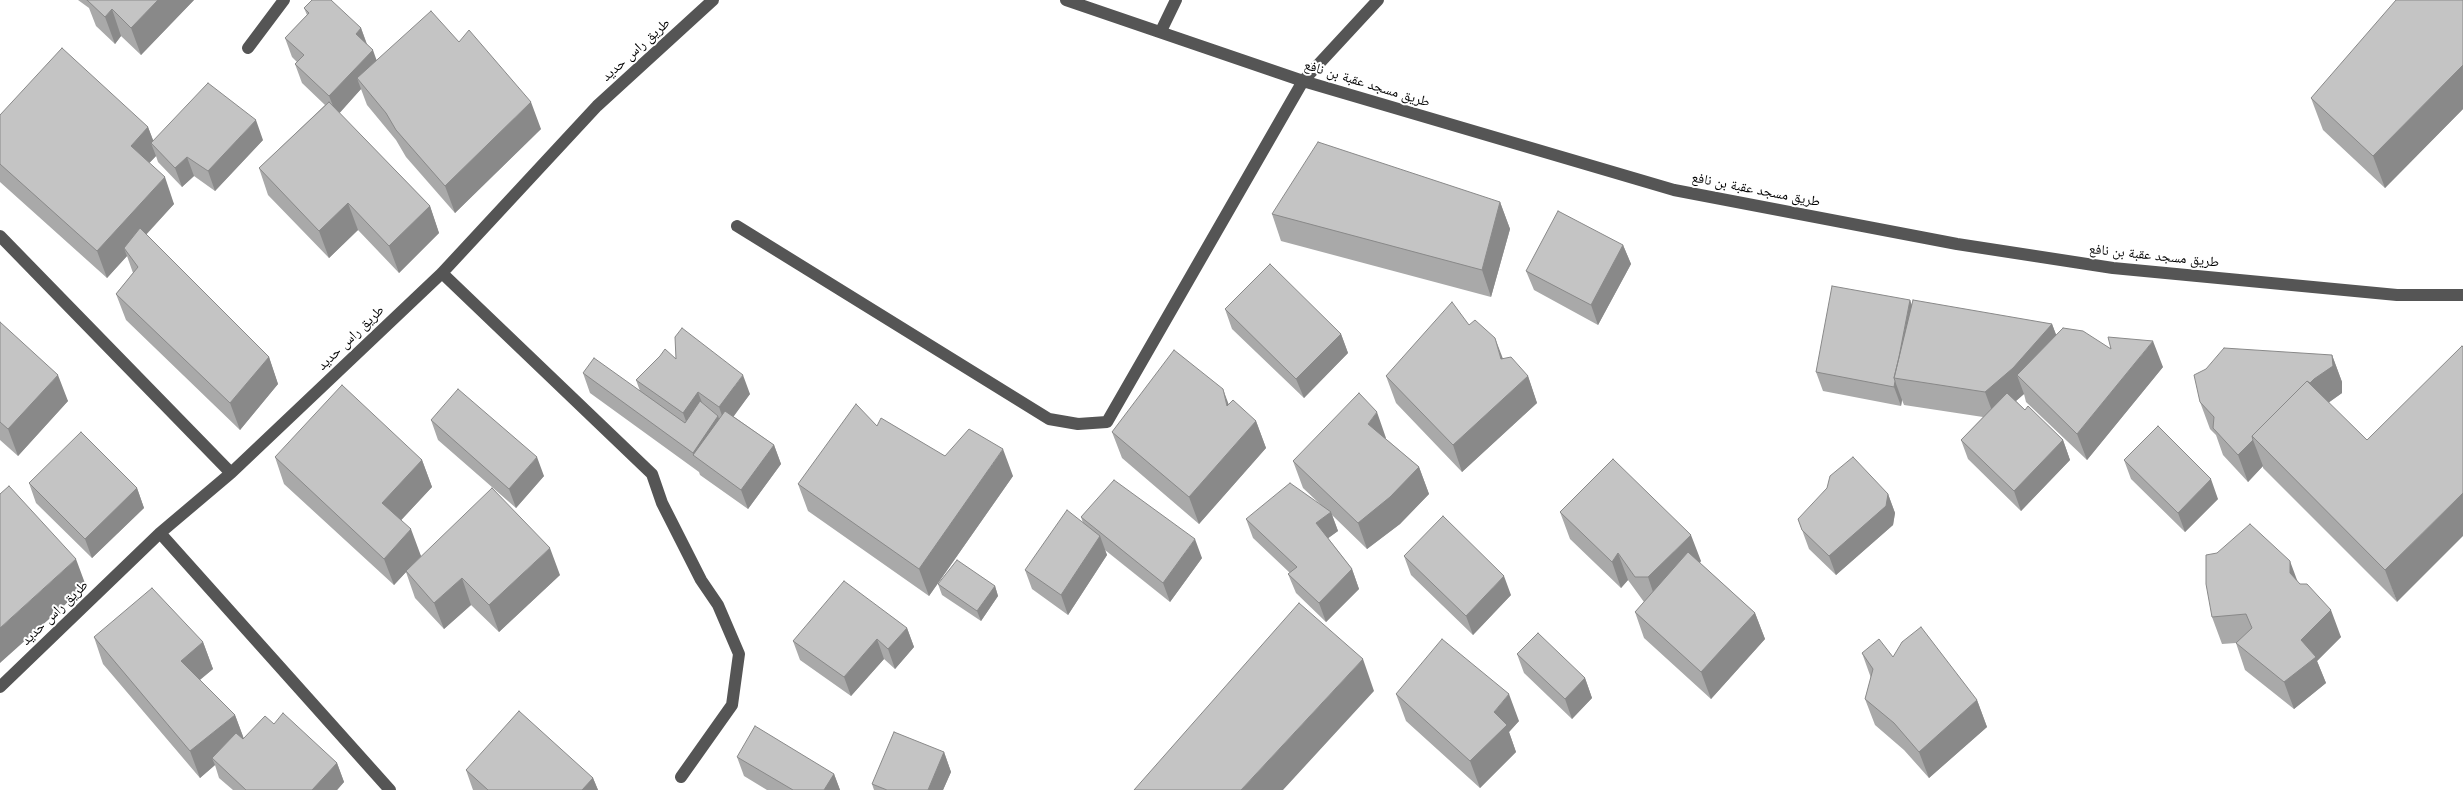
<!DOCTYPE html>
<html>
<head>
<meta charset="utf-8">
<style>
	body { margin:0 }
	canvas { display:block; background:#fff }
</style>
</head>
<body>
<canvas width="2463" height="790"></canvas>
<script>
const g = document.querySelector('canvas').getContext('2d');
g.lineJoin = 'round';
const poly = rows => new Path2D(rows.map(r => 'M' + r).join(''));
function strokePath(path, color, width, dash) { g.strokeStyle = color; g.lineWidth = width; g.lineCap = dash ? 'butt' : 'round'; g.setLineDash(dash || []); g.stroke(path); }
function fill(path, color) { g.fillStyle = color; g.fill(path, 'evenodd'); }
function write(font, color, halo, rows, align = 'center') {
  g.font = font + ' Arial,"Noto Naskh Arabic",sans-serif'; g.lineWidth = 4; g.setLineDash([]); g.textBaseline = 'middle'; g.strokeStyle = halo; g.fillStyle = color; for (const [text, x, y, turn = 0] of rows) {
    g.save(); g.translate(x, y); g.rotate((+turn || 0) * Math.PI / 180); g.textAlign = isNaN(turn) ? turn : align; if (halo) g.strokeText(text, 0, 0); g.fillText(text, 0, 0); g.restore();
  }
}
const minor = poly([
	[1066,0,1303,81,1674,190,1957,244,2113,268,2397,295,2463,295],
	[1161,31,1176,0],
	[248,48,284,0],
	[737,226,1049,419,1078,424,1107,422,1303,81,1378,0],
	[0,236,231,473],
	[442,273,652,474,662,503,701,580,718,605,739,654,732,705,681,777],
	[160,533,390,790],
	[0,687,160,533,231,473,442,273,597,106,713,0]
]);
const wall = poly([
	[78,0,194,0,141,55,121,36,115,44,96,26,89,8],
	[2463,0,2463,109,2385,188,2323,130,2311,98],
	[304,8,361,28,367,44,377,61,541,129,455,213,406,157,396,140,367,105,361,89,339,113,430,206,439,233,399,273,358,230,329,258,268,195,259,168,325,105,302,83,295,64,297,62,292,57,285,38,307,15],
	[0,115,148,127,153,140,263,140,215,191,194,176,182,187,158,162,156,156,149,163,174,204,146,235,269,357,278,384,240,430,126,320,116,294,133,273,127,256,107,278,0,182],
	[1500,202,1510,229,1491,297,1281,241,1272,214],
	[1623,245,1631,264,1598,325,1534,290,1526,271],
	[1910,300,1912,306,2052,324,2056,335,2111,349,2163,367,2087,460,2026,402,2024,394,2016,401,2025,410,2063,440,2070,460,2021,511,1968,459,1961,440,1983,417,1904,405,1902,400,1901,406,1823,391,1816,372],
	[1225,309,1341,334,1348,353,1304,398,1232,329],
	[0,322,68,401,18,456,0,440],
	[1469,325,1502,358,1528,376,1537,403,1462,472,1396,403,1386,376],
	[2332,355,2342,382,2342,393,2329,402,2397,602,2263,468,2263,466,2248,482,2223,455,2216,435,2210,429,2200,402],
	[676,359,750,394,733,416,774,445,781,464,748,509,700,475,699,472,590,393,583,373,640,391,636,380],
	[1229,404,1256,421,1266,448,1199,524,1122,458,1112,432],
	[431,420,544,476,516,508,438,440],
	[877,426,945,456,1013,476,929,596,808,511,798,484],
	[1386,438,1386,439,1419,467,1429,494,1400,524,1367,549,1332,515,1338,531,1328,538,1352,569,1359,589,1326,622,1296,593,1288,574,1290,573,1253,538,1246,519,1321,505,1303,488,1293,461],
	[275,457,422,460,432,487,401,520,421,556,560,575,499,632,471,605,444,629,415,598,406,572,394,585,284,484],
	[2124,460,2218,499,2185,532,2131,479],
	[29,483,137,488,144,508,92,558,36,503],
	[1888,494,1895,513,1893,525,1836,575,1809,549,1798,519],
	[1560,512,1701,561,1700,563,1755,613,1765,639,1711,699,1644,638,1635,612,1644,602,1628,580,1621,588,1570,539],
	[1081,517,1202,558,1170,602,1105,550,1107,555,1068,615,1032,589,1025,570,1083,523],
	[1404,556,1511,595,1473,635,1411,575],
	[2298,582,2341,637,2317,661,2326,683,2294,709,2245,670,2236,643,2222,644,2212,617],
	[938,584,995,586,998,596,981,621,942,595],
	[907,628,914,647,895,669,884,659,851,696,800,660,793,641],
	[94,637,203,642,213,669,200,680,235,715,244,739,274,724,337,763,344,782,337,790,233,790,219,778,215,765,200,778,103,664],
	[1862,653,1893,657,1977,700,1987,727,1929,778,1904,750,1875,725,1865,699,1871,678],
	[1517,654,1585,678,1592,698,1572,719,1524,673],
	[1396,694,1519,721,1509,732,1516,752,1480,788,1406,721],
	[944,752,951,772,943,790,874,790,872,784],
	[737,757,834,774,840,790,767,790,744,776],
	[466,770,593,778,598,790,473,790]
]);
const shadedWall = poly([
	[158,0,194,0,141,55,131,28],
	[112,9,121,36,115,44,105,17],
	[361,28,368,48,356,34],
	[373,50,380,70,357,78,361,89,337,116,329,96],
	[2463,65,2463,109,2385,188,2373,156],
	[531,102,541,129,455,213,445,186],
	[256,120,263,140,215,191,208,171],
	[148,127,156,148,151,143,156,156,140,173,131,146],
	[187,157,194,176,182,187,175,168],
	[165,177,174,204,128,254,124,248,127,256,107,278,97,251],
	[1500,202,1510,229,1491,297,1482,270],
	[348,203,358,230,329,258,319,231],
	[430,206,439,233,399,273,389,246],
	[1623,245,1631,264,1598,325,1591,305],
	[1910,300,1917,320,1896,378],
	[2052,324,2062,350,2017,375,2024,394,1995,419,1985,392],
	[1341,334,1348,353,1304,398,1296,379],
	[1495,338,1505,364,1501,359],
	[2153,341,2163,367,2087,460,2077,434],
	[2332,355,2342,382,2342,393,2324,406,2254,438],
	[269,357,278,384,240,430,230,403],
	[58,375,68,401,18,456,8,429],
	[743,375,750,394,726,427,719,407],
	[1528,376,1537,403,1462,472,1453,445],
	[1895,381,1902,400,1901,406,1894,387],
	[1223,389,1233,416,1227,406],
	[698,392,705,411,690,432,683,413],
	[1377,412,1386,438,1378,450,1368,424],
	[718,416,725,435,693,456,693,453],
	[1256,421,1266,448,1199,524,1189,497],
	[2063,440,2070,460,2021,511,2014,491],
	[2253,440,2263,466,2248,482,2238,455],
	[774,445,781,464,748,509,741,490],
	[1003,449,1013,476,929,596,919,569],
	[537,457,544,476,516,508,509,489],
	[422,460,432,487,392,530,382,503],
	[1419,467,1429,494,1400,524,1367,549,1358,523],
	[2211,479,2218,499,2185,532,2178,513],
	[137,488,144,508,92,558,85,539],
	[2463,493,2463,536,2397,602,2385,570],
	[1888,494,1895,513,1893,525,1836,575,1829,556],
	[1331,512,1338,531,1323,542,1316,523],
	[411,529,421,556,394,585,384,559],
	[1691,535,1701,561,1657,604,1648,577],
	[1100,536,1107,555,1068,615,1061,595],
	[1195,539,1202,558,1170,602,1163,583],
	[550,548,560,575,499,632,489,605],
	[1618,553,1628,580,1621,588,1612,562],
	[76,559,86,586,0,663,0,628],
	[2290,561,2300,588,2290,573],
	[1352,569,1359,589,1326,622,1319,603],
	[1504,576,1511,595,1473,635,1466,616],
	[462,578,471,605,444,629,434,603],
	[995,586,998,596,981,621,977,611],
	[2331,610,2341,637,2317,661,2326,683,2294,709,2284,682,2301,640],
	[1755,613,1765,639,1711,699,1701,672],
	[907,628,914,647,895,669,888,649],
	[877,639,884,659,851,696,844,677],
	[203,642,213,669,191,687,181,661],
	[1363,659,1374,691,1283,790,1241,790],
	[1585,678,1592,698,1572,719,1565,699],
	[1509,694,1519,721,1509,732,1516,752,1480,788,1470,761,1494,712],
	[1977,700,1987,727,1929,778,1919,752],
	[235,715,245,742,212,758,215,765,200,778,190,751],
	[944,752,951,772,943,790,928,790],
	[337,763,344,782,337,790,312,790],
	[834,774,840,790,824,790],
	[593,778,598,790,582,790]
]);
const building = poly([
	[87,0,158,0,131,28,112,9,105,17,87,0],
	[312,0,331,0,361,28,356,34,373,50,329,96,295,64,304,55,285,38,309,13,304,8,312,0],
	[2396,0,2463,0,2463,65,2373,156,2311,98,2396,0],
	[431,11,459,42,469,30,531,102,445,186,396,130,386,113,357,78,431,11],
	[62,48,148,127,131,146,165,177,97,251,0,164,0,115,62,48],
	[208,83,256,120,208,171,187,157,175,168,151,143,208,83],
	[329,102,430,206,389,246,348,203,319,231,259,168,329,102],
	[1318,142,1500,202,1482,270,1272,214,1318,142],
	[1558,211,1623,245,1591,305,1526,271,1558,211],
	[140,228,269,357,230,403,116,294,138,267,124,248,140,228],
	[1270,264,1341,334,1296,379,1225,309,1270,264],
	[1832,286,1910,300,1899,357,1894,378,1895,381,1894,387,1816,372,1832,286],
	[1913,300,2052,324,2013,368,1985,392,1894,378,1913,300],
	[1452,302,1469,325,1475,320,1495,338,1501,359,1511,357,1528,376,1453,445,1386,376,1452,302],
	[0,322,58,375,8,429,0,422,0,322],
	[682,328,743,375,719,407,698,392,683,413,636,380,660,356,665,349,676,359,675,337,682,328],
	[2063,328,2083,331,2111,349,2108,337,2153,341,2077,434,2017,375,2063,328],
	[2462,346,2463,347,2463,493,2385,570,2252,436,2307,381,2367,440,2462,346],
	[2224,348,2332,355,2333,366,2314,379,2310,383,2307,381,2252,436,2253,440,2238,455,2213,428,2214,417,2200,402,2194,375,2206,369,2224,348],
	[1174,350,1223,389,1227,406,1233,400,1256,421,1189,497,1112,432,1174,350],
	[594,358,685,423,700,401,718,416,693,453,583,373,594,358],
	[342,385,422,460,382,503,411,529,384,559,275,457,342,385],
	[458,389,537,457,509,489,431,420,458,389],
	[1359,393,1377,412,1368,424,1419,467,1390,497,1358,523,1293,461,1359,393],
	[2007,393,2025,410,2028,406,2063,440,2014,491,1961,440,2007,393],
	[856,404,877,426,881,418,945,456,969,429,1003,449,919,569,798,484,856,404],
	[725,411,774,445,741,490,693,455,725,411],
	[2158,426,2211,479,2178,513,2124,460,2158,426],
	[81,432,137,488,85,539,29,483,81,432],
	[1853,457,1888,494,1886,506,1829,556,1802,530,1798,519,1827,488,1830,476,1853,457],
	[1613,459,1691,535,1648,577,1635,577,1618,553,1612,562,1560,512,1613,459],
	[1114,480,1195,539,1163,583,1081,517,1114,480],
	[1290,483,1331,512,1316,523,1352,569,1319,603,1288,574,1297,567,1246,519,1290,483],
	[9,486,76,559,0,628,0,494,9,486],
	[492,488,550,548,489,605,462,578,434,603,406,571,492,488],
	[1067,510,1100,536,1061,595,1025,570,1067,510],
	[1443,516,1504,576,1466,616,1404,556,1443,516],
	[2250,524,2290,561,2290,573,2300,584,2307,584,2331,610,2301,640,2316,657,2284,682,2236,643,2252,628,2246,614,2212,617,2206,584,2206,555,2217,553,2250,524],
	[1688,552,1755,613,1701,672,1635,612,1688,552],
	[957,560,995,586,977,611,938,584,957,560],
	[844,581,907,628,888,649,877,639,844,677,793,641,844,581],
	[152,588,203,642,181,661,235,715,190,751,94,637,152,588],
	[1299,603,1363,659,1241,790,1134,790,1299,603],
	[1921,627,1977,700,1919,752,1894,723,1865,699,1873,669,1862,653,1879,639,1893,657,1902,642,1921,627],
	[1538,633,1585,678,1565,699,1517,654,1538,633],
	[1442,639,1509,694,1494,712,1507,725,1470,761,1396,694,1442,639],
	[519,711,593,778,582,790,488,790,466,770,519,711],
	[283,713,337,763,312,790,246,790,212,758,236,733,243,739,265,716,274,724,283,713],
	[755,726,834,774,824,790,793,790,737,757,755,726],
	[894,732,944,752,928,790,887,790,872,784,894,732]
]);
const streetNames = [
	["طريق راس حديد",636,50,-42],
	["طريق مسجد عقبة بن نافع",1367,84,17],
	["طريق مسجد عقبة بن نافع",1756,190,11],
	["طريق مسجد عقبة بن نافع",2154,256,6],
	["طريق راس حديد",351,338,-44],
	["طريق راس حديد",55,613,-44]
];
strokePath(minor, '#555', 12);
fill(wall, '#a9a9a9');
fill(shadedWall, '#898989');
fill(building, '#c4c4c4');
strokePath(building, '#898989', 1);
write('14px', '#000', '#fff', streetNames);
</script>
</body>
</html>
